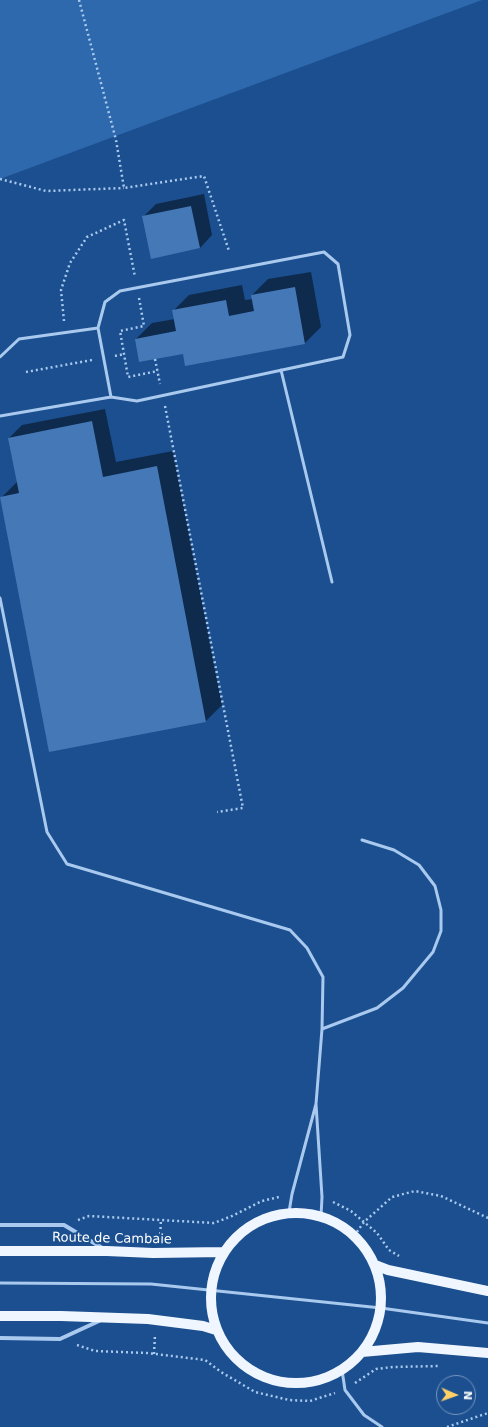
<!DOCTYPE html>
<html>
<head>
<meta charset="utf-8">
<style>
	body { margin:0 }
	#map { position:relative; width:488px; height:1427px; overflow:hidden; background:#1b4f8f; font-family:"DejaVu Sans",sans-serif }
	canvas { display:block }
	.north { position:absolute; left:436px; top:1375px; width:40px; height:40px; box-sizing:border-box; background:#1b4f8f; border:1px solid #7695bc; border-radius:50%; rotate:92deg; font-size:11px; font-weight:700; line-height:16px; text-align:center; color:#fff }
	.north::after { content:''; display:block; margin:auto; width:14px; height:18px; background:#ffd166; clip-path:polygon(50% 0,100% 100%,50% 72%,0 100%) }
</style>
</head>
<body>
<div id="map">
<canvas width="488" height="1427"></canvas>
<div class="north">N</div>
</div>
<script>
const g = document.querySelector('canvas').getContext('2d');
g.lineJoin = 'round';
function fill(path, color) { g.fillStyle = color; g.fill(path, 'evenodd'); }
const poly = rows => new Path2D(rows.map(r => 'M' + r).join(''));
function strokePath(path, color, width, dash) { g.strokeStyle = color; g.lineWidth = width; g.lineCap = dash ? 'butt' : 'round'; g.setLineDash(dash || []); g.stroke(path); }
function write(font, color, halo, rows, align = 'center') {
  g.font = font + ' "DejaVu Sans",sans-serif'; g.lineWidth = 4; g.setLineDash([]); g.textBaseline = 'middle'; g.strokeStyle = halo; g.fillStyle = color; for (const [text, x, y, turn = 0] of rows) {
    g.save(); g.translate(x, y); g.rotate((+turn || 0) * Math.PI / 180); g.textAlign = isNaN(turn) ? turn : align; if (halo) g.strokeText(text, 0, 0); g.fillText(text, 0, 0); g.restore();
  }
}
const green = poly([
	[0,0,482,0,0,179]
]);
const shadow = poly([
	[204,194,212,235,200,248,143,217,156,204],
	[311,272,321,327,305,343,186,365,184,353,136,339,152,323,175,319,173,311,189,295,242,285,245,300,253,299,252,295,268,279],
	[105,409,116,462,173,451,222,705,206,721,50,751,2,497,18,481,9,438,22,425]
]);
const building = poly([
	[191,206,200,248,151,259,142,216],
	[295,287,305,344,185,366,183,354,139,362,135,339,176,331,172,310,226,300,229,316,254,311,251,295],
	[92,421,103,477,157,466,206,722,49,752,0,497,19,493,8,438]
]);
const path = poly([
	[79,0,116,140,124,188,204,176,229,251],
	[0,179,46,191,124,188],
	[139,298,144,326,120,331,128,377,158,371],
	[64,321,61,290,70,263,87,237,124,220,135,277],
	[115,356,124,354],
	[155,359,160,384],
	[26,372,92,360],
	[165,406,243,808,217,812],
	[333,1202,351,1211,377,1233,389,1250,399,1256],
	[78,1220,89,1216,214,1223,232,1216,262,1201,279,1197],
	[354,1236,364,1222,392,1197,415,1191,441,1196,488,1218],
	[160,1239,161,1219],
	[77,1345,95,1351,147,1353,205,1360,221,1372,255,1392,289,1400,310,1401,335,1393],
	[154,1354,155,1335],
	[355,1383,376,1369,393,1367,440,1366],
	[447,1427,488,1413]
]);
const lane = poly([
	[98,328,105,302,120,291,324,252,338,264,350,335,343,357,137,401,111,397],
	[0,357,19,339,98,328,111,397,0,416],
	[281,370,332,582],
	[0,598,47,832,67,864,290,930,307,948,323,977,322,1029,316,1104],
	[322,1029,377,1008,403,988,433,952,441,931,441,910,435,886,419,865,394,850,362,840],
	[289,1212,292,1194,316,1104,322,1197,321,1216],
	[0,1283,151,1284,381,1308,488,1323],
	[342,1370,345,1390,364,1415,382,1427]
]);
const street = poly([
	[0,1225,64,1225,104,1249],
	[0,1338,60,1339,99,1321]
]);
const primary = poly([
	'211 1298a85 85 0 1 1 170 0a85 85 0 1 1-170 0Z',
	[0,1251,107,1251,153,1253,223,1252],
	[375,1265,388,1270,488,1291],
	[0,1316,61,1316,148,1319,203,1326,216,1330],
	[362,1352,418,1347,488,1353]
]);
const streetNames = [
	["Route de Cambaie",112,1239,1]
];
fill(green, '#2e69ad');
fill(shadow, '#0007');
fill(building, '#4478b7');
strokePath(path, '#a9c9ee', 2.5, [2, 3]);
strokePath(lane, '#a9c9ee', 3);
strokePath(street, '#a9c9ee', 4);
strokePath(primary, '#f0f6ff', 10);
write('13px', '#fff', '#1b4f8f', streetNames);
</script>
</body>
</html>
